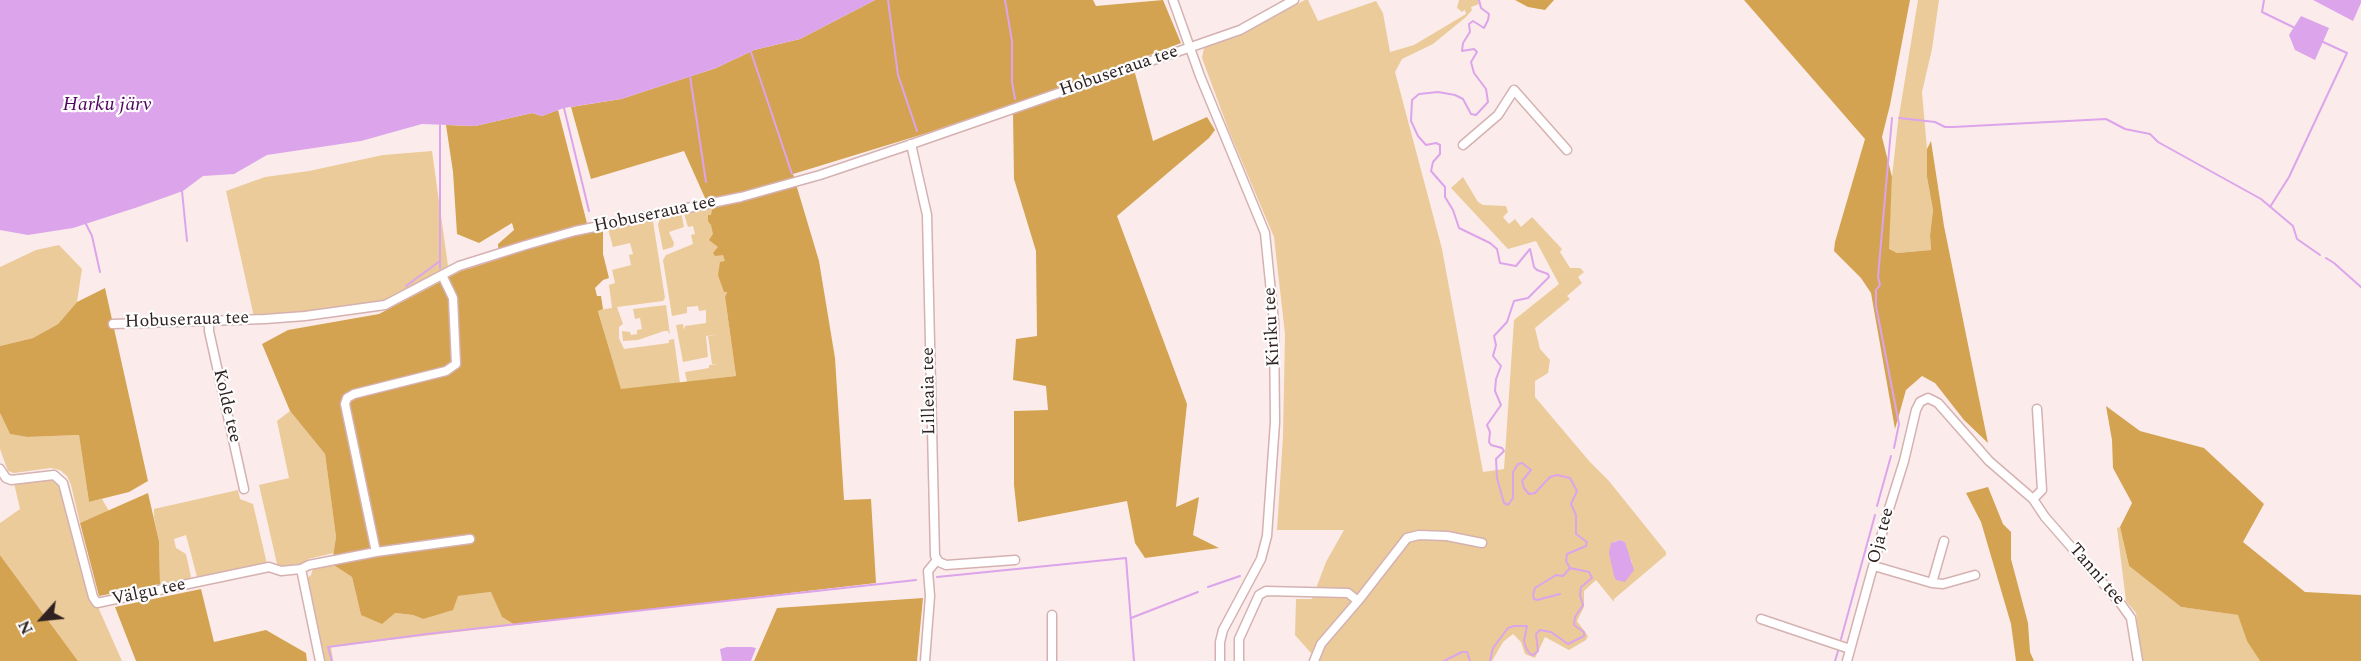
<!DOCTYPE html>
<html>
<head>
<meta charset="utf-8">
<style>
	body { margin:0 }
	#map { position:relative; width:2361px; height:661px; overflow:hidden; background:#fbeceb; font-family:Spectral,serif }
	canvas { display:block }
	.north { position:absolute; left:12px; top:589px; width:60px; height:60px; -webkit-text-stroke:4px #fdfdfd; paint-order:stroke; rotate:243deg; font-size:16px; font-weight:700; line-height:24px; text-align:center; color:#2f2121 }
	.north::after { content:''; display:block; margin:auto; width:21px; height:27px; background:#2f2121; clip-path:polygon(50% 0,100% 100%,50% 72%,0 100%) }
</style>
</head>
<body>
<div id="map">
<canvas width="2361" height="661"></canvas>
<div class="north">N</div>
</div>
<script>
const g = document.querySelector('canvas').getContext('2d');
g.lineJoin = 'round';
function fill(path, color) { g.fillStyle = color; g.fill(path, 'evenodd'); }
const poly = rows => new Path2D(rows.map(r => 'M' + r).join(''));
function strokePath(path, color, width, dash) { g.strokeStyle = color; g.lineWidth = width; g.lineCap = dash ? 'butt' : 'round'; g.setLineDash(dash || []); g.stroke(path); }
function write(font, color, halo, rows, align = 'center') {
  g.font = font + ' Spectral,serif'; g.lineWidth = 4.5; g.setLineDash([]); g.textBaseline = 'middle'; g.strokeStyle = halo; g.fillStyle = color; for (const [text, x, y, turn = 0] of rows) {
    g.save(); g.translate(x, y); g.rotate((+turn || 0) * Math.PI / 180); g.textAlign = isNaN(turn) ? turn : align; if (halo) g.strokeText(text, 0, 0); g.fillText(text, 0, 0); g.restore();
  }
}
const green = poly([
	[1305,0,1308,0,1318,21,1376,1,1383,13,1390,52,1414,45,1466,14,1465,10,1462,12,1457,8,1459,0,1478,0,1479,4,1471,7,1472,10,1466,17,1433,44,1402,59,1395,72,1442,249,1483,472,1504,469,1514,320,1559,284,1536,241,1508,249,1451,188,1463,177,1478,202,1483,205,1506,206,1508,212,1503,217,1509,224,1515,219,1521,227,1532,217,1562,249,1560,252,1570,268,1580,268,1584,272,1578,277,1582,283,1567,296,1570,299,1535,328,1540,349,1550,360,1548,373,1535,381,1535,397,1590,462,1609,481,1666,552,1666,555,1614,599,1614,602,1596,580,1584,591,1584,607,1577,621,1588,636,1586,640,1569,650,1545,637,1535,658,1525,654,1521,642,1513,634,1503,642,1492,661,1318,661,1295,635,1296,599,1312,599,1326,562,1344,530,1277,530,1283,436,1285,334,1274,237,1229,131,1202,58,1204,48,1247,31],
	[1620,540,1625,542,1627,552,1632,562,1619,581,1614,576,1613,542],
	[1918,0,1939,0,1932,49,1922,92,1927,149,1927,177,1933,210,1930,235,1931,250,1897,253,1888,250,1892,177,1898,122],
	[432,151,448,266,384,302,254,317,226,191,265,177,309,171,383,155],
	[721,204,736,233,736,266,725,297,736,376,687,382,685,372,709,368,709,365,718,364,712,364,708,336,722,334,706,336,708,357,683,362,676,325,683,324,684,330,685,326,706,323,706,310,699,311,698,306,687,307,687,313,672,316,663,260,666,255,693,244,691,235,695,234,693,226,688,227,684,214],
	[681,212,684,227,669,232,674,243,673,247,663,250,658,225,660,217],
	[650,218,653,221,665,298,663,301,617,307,623,324,619,327,619,338,624,349,669,343,669,340,674,339,680,383,621,390,598,310,612,308,609,285,615,283,612,270,631,265,629,255,633,254,630,243,613,247,608,229,609,227],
	[59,245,82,269,77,302,58,324,33,338,0,346,0,267,36,250],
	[666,305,670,335,668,331,664,331,638,340,623,341,622,331,630,332,631,335,637,334,637,330,642,329,640,318,635,319,633,309],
	[290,411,325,454,336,537,334,553,308,559,306,563,281,568,277,564,259,485,289,478,277,421],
	[0,413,10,434,27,437,79,435,89,502,102,499,109,511,80,523,71,485,67,476,60,470,51,468,14,473,8,471,0,449],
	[53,479,59,482,62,488,89,599,92,605,98,607,122,661,78,661,0,555,0,523,20,509,14,483],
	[238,490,240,499,253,504,267,564,197,577,186,535,174,539,176,548,186,554,191,577,188,580,110,598,109,594,160,584,159,541,154,517,154,509],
	[2120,527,2129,566,2181,607,2239,615,2247,640,2260,661,2142,661,2136,613,2126,601,2117,528],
	[332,564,352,577,361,615,395,613,413,615,423,619,458,596,492,592,502,617,515,625,331,647,333,661,323,661,307,578,311,575,313,568]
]);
const forest = poly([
	[875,0,1093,0,1096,6,1163,0,1181,43,1132,62,1153,141,1207,117,1215,130,1209,138,1117,216,1187,404,1176,507,1199,497,1193,535,1219,548,1145,558,1135,543,1127,501,1018,522,1014,485,1014,411,1048,410,1046,386,1013,380,1016,339,1037,336,1036,251,1014,179,1013,114,1009,105,927,133,793,174,819,261,835,358,844,500,871,499,876,583,515,625,502,617,491,592,458,596,453,610,423,619,413,615,395,613,382,624,361,615,352,577,332,564,336,537,325,454,290,411,262,344,288,330,379,314,461,271,499,259,498,244,514,230,512,223,479,243,457,234,453,172,446,125,475,126,532,113,542,116,558,110,589,231,603,229,603,254,609,278,603,280,595,288,597,296,601,296,603,309,598,311,621,389,736,376,725,297,727,292,724,292,718,275,720,262,725,261,723,255,715,256,713,253,718,247,709,240,713,234,711,225,708,221,708,215,711,215,712,210,721,204,705,198,684,151,591,179,571,107,621,99,716,68,754,50,800,39],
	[1515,0,1554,0,1545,10,1528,7],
	[1744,0,1910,0,1890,105,1882,137,1892,177,1889,249,1897,253,1931,250,1930,235,1933,210,1927,177,1927,149,1931,141,1944,226,1988,443,1964,420,1935,383,1922,376,1906,390,1895,429,1871,293,1861,278,1834,251,1835,242,1865,139],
	[105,288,148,481,129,492,89,502,79,435,27,437,10,434,0,413,0,346,33,338,58,324,77,302],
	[2106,406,2140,431,2204,448,2264,504,2243,542,2305,592,2361,595,2361,661,2260,661,2247,641,2238,615,2181,607,2129,566,2120,527,2132,503,2113,468,2112,440],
	[1988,487,2003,524,2011,532,2011,559,2028,623,2030,652,2034,661,2016,661,2011,624,1981,522,1966,493],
	[148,493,159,541,160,584,99,596,80,523],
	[0,555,78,661,0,661],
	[201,589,214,642,266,630,306,653,307,661,136,661,115,607],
	[923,598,917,661,754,661,777,608]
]);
const water = poly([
	[0,0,875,0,800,39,754,50,716,68,621,99,564,108,542,116,532,113,475,126,422,124,361,141,267,155,234,174,203,176,183,191,138,207,73,228,28,235,0,230],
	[2313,0,2361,0,2361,3,2353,21],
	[2301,16,2329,28,2315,60,2295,50,2289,35],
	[1620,540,1625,542,1634,570,1625,582,1616,580,1614,576,1609,553,1611,543],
	[727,647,751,647,756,648,751,661,722,661,720,649]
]);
const stream = poly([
	[888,0,898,75,917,131],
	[1005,0,1012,41,1012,82,1015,99],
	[1479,0,1481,8,1489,14,1488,20,1484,28,1473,21,1469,24,1470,32,1463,43,1462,51,1474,49,1477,52,1471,62,1474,73,1486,89,1488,102,1476,115,1471,114,1463,99,1455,95,1438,92,1419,94,1412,100,1411,121,1418,136,1426,145,1436,143,1440,145,1440,154,1433,162,1431,171,1445,187,1445,197,1453,210,1459,228,1490,243,1497,249,1500,263,1516,266,1530,249,1534,267,1537,270,1548,274,1549,277,1528,298,1514,301,1507,322,1494,336,1496,345,1493,356,1501,366,1496,379,1495,391,1501,405,1487,425,1490,432,1489,442,1491,445,1502,448,1504,451,1496,459,1497,478,1504,503,1508,505,1513,498,1513,472,1518,464,1522,463,1531,470,1522,481,1524,488,1529,494,1535,493,1550,477,1557,475,1570,478,1577,491,1571,504,1576,515,1576,534,1587,542,1586,546,1567,554,1566,561,1570,568,1589,572,1592,578,1581,587,1580,595,1583,605,1575,617,1574,625,1584,632,1584,636,1568,644,1551,632,1540,630,1536,634,1538,651,1533,655,1530,654,1526,648,1524,641,1527,626,1514,626,1508,628,1493,648,1490,661],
	[2264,0,2262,12,2295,28],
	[751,52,792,174],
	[690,76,706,182],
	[564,108,589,211],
	[1892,118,1878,277,1880,285,1876,290,1876,306,1899,424,1894,448],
	[1899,118,1935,122,1945,127,1953,127,2106,119,2125,129,2150,134,2158,142,2261,199,2293,226,2297,239,2320,255],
	[440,125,440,268],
	[182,191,187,241],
	[2270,207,2289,177,2347,53,2321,41],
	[86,224,92,236,100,272],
	[2326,258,2334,263,2361,287],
	[406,286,440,261],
	[1877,506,1891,456],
	[937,577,1126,558,1134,661],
	[1208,587,1240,576],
	[1560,594,1537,600,1534,599,1533,595,1535,588,1556,575,1563,576,1570,568],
	[1131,618,1198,592],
	[1841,639,1875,515],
	[332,661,328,647,427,634,916,580],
	[1444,661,1462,652,1467,652,1470,661],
	[1835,661,1838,651]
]);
const minor = poly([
	[1173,0,1200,76,1265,233,1274,322,1275,422,1267,536,1261,559,1223,630,1220,642,1220,661],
	[911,144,927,215,935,556,939,562,946,565,1015,560],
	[1463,145,1498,115,1514,90,1567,150],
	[209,322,209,331,244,489],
	[113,324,265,319,305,316,385,305,459,266,526,245,575,231,741,197,820,175,906,146,1240,30,1294,0],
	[0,469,6,478,11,480,54,475,63,483,93,597,97,603,269,567,281,571,301,569,320,661],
	[2033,499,2042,490,2037,409],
	[376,552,470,539],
	[1874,566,1932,583,1944,541],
	[301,569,309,565,376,552,345,404,347,398,354,394,446,371,456,364,453,298,442,275],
	[1932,583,1943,584,1975,575],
	[1358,601,1407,538,1419,535,1447,536,1482,543],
	[1761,619,1850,649],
	[925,661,930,596,928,571,937,560],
	[1052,661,1052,615],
	[1239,661,1239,639,1259,595,1266,591,1348,593,1358,601,1321,644,1314,661],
	[1847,661,1888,512,1904,461,1916,410,1920,402,1928,398,1938,403,1989,461,2033,499,2045,517,2121,604,2131,618,2138,661]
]);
const streetNames = [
	["Hobuseraua tee",1119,72,-19],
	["Hobuseraua tee",655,215,-12],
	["Hobuseraua tee",187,321,-2],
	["Kiriku tee",1273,327,-93],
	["Lilleaia tee",930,391,-91],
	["Kolde tee",226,406,77],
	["Oja tee",1882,536,-75],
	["Tanni tee",2096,575,49],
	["Välgu tee",149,593,-12]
];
const waterNames = [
	["Harku järv",107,106]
];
fill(green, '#ebcb9a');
fill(forest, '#d4a352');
fill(water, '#dca4ea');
strokePath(stream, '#dca4ea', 2);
strokePath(minor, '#d5b1b1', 11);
strokePath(minor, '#fff', 8);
write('18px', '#2f2121', '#fdfdfd', streetNames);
write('italic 20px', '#4f065e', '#fdfdfd', waterNames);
</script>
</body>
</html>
